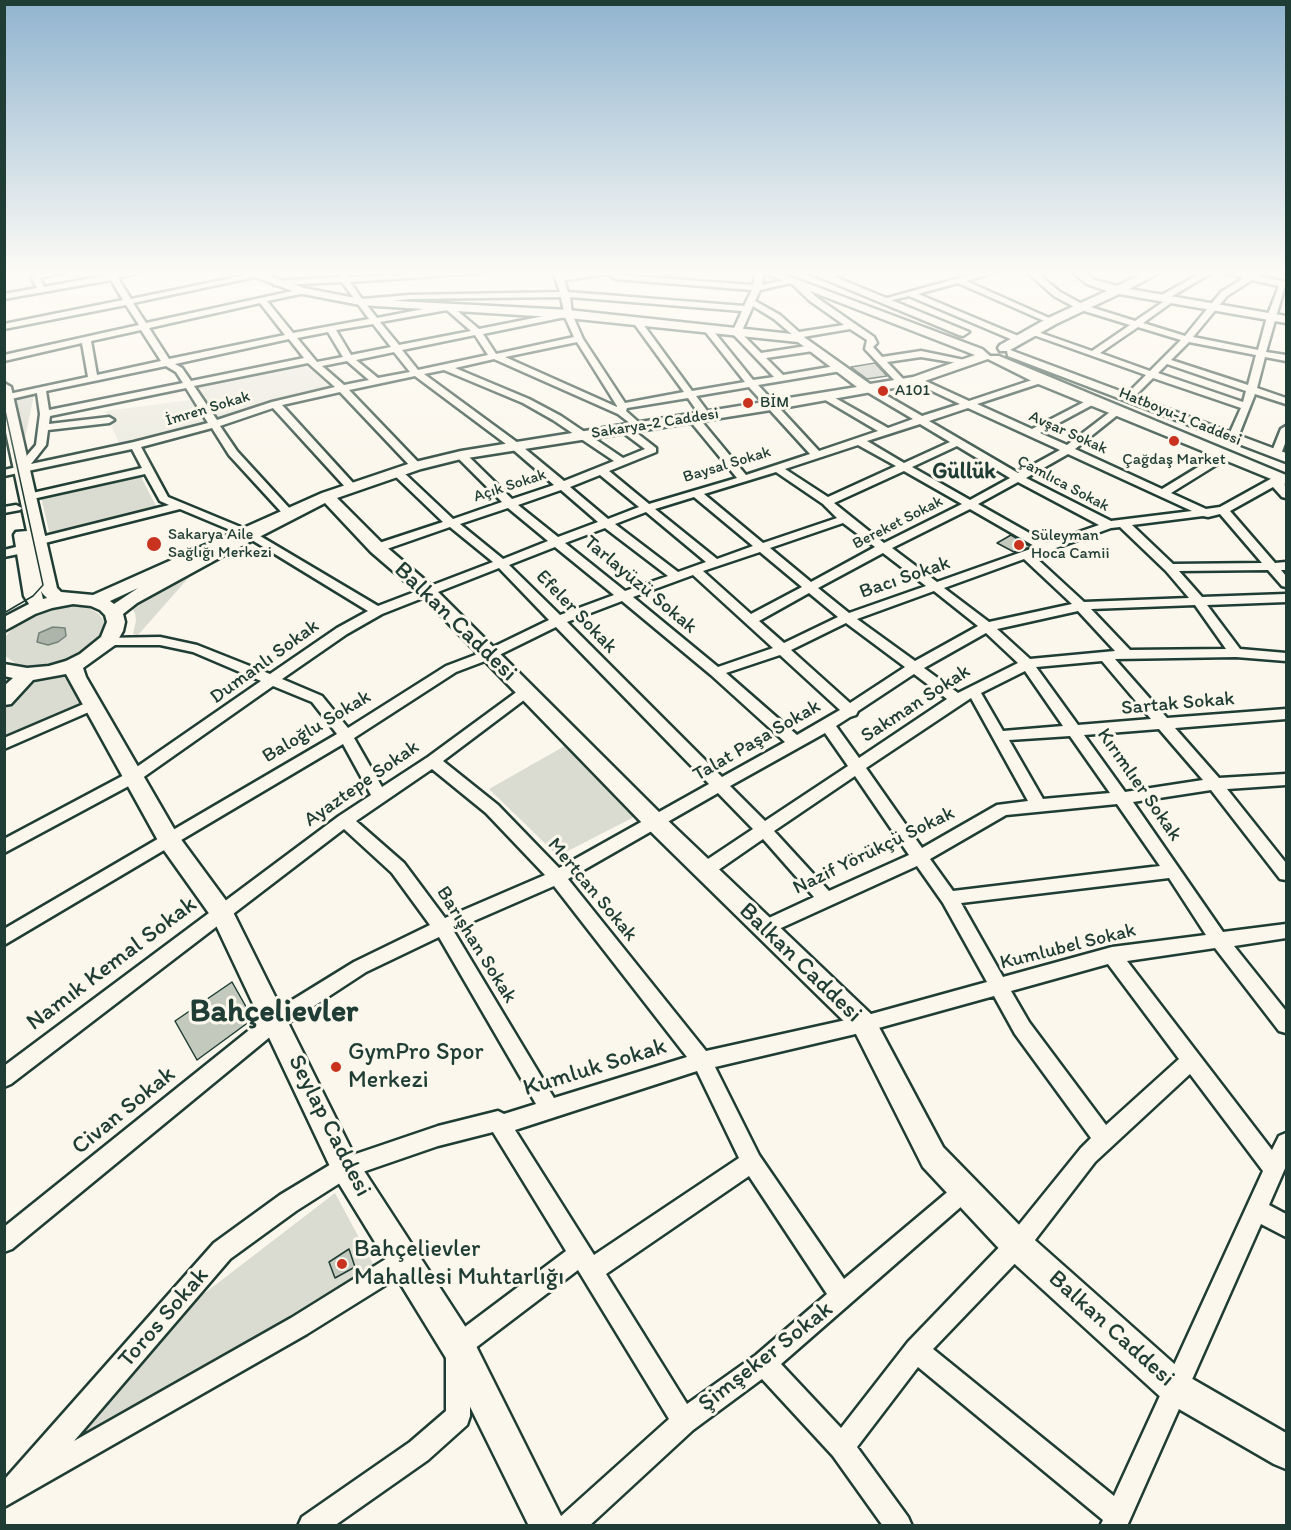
<!DOCTYPE html>
<html>
<head>
<meta charset="utf-8">
<style>
	body { margin:0 }
	#map { position:relative; width:1291px; height:1530px; overflow:hidden; background:#fbf7ec; font-family:Itim,sans-serif }
	canvas { display:block }
	.frame { position:absolute; inset:0; border:6px solid #1f3d34; pointer-events:none }
</style>
</head>
<body>
<div id="map">
<canvas width="1291" height="1530"></canvas>
<div class="frame"></div>
</div>
<script>
const g = document.querySelector('canvas').getContext('2d');
g.lineJoin = 'round';
function fill(path, color) { g.fillStyle = color; g.fill(path, 'evenodd'); }
const poly = rows => new Path2D(rows.map(r => 'M' + r).join(''));
function strokePath(path, color, width, dash) { g.strokeStyle = color; g.lineWidth = width; g.lineCap = dash ? 'butt' : 'round'; g.setLineDash(dash || []); g.stroke(path); }
function write(font, color, halo, rows, align = 'center') {
  g.font = font + ' Itim,sans-serif'; g.lineWidth = 6; g.setLineDash([]); g.textBaseline = 'middle'; g.strokeStyle = halo; g.fillStyle = color; for (const [text, x, y, turn = 0] of rows) {
    g.save(); g.translate(x, y); g.rotate((+turn || 0) * Math.PI / 180); g.textAlign = isNaN(turn) ? turn : align; if (halo) g.strokeText(text, 0, 0); g.fillText(text, 0, 0); g.restore();
  }
}
const built = poly([
	[310,360,340,388,121,448,105,411,198,399,189,386]
]);
const green = poly([
	[34,395,23,448,14,400],
	[140,475,157,508,50,535,41,497],
	[188,573,191,575,138,635,133,634,136,621,135,613,129,604],
	[76,606,89,608,99,614,104,621,103,631,97,642,85,651,51,665,33,667,18,665,5,656,4,638,16,625,44,610],
	[60,671,86,706,5,742,5,708,25,678],
	[570,743,640,814,558,856,489,789],
	[335,1193,377,1271,66,1449,197,1299]
]);
const water = poly([
	[53,627,65,628,66,636,58,642,48,645,37,642,39,633,53,627]
]);
const building = poly([
	[875,363,887,376,867,379,851,367,875,363],
	[1011,535,1031,547,1014,552,997,543,1011,535],
	[232,982,253,1019,197,1060,175,1021,232,982],
	[349,1249,355,1267,335,1278,329,1262,349,1249]
]);
const street = poly([
	[47,272,65,272,40,278,44,287,124,272,143,272,118,278,131,299,261,272,278,272,133,303,146,323,302,289,306,291,305,293,267,301,293,333,369,319,342,282,277,285,274,285,274,281,340,277,339,272,347,272,348,277,492,272,350,282,362,299,409,295,560,292,553,272,561,272,562,275,616,272,618,275,753,285,756,272,764,272,762,285,791,279,800,281,816,297,874,337,877,343,873,347,882,357,921,351,974,362,969,365,921,357,887,362,906,382,898,384,865,349,867,340,850,329,803,337,805,339,801,342,774,319,753,306,741,333,761,353,813,345,817,348,813,351,766,358,783,375,841,365,846,368,841,371,758,385,819,451,878,431,822,398,822,394,828,394,888,428,913,419,864,390,864,386,870,386,922,416,960,404,913,382,913,378,919,378,969,401,1041,377,1046,380,1044,382,977,404,1032,429,1090,399,1096,399,1096,403,1040,433,1067,445,1114,409,1120,409,1120,413,1075,449,1162,489,1221,453,1229,453,1229,457,1171,493,1206,509,1220,507,1276,476,1284,476,1286,498,1282,497,1273,487,1230,511,1275,563,1286,562,1286,570,1281,570,1286,576,1286,587,1282,586,1268,570,1179,571,1202,597,1286,594,1286,602,1207,605,1240,649,1286,653,1286,661,1236,657,1115,659,1167,718,1286,709,1286,719,1175,728,1219,778,1286,774,1286,785,1227,789,1286,863,1286,880,1280,879,1211,790,1133,802,1223,932,1286,924,1286,938,1234,946,1286,1011,1286,1033,1279,1031,1215,948,1127,961,1272,1150,1279,1136,1286,1133,1286,1166,1269,1205,1286,1214,1286,1237,1261,1224,1127,1526,1100,1526,1103,1520,918,1367,857,1447,908,1517,912,1526,883,1526,833,1456,762,1379,693,1430,589,1526,556,1526,560,1517,669,1419,578,1270,470,1352,470,1416,467,1425,428,1460,334,1526,298,1526,302,1517,410,1442,446,1411,446,1346,450,1338,566,1251,493,1132,438,1146,351,1176,296,1211,230,1259,74,1441,291,1318,397,1252,405,1249,413,1252,416,1260,413,1268,307,1334,4,1507,4,1480,214,1243,280,1195,338,1160,438,1126,498,1111,504,1114,536,1104,439,937,366,972,282,1027,12,1249,4,1252,4,1227,268,1015,354,962,430,925,392,873,344,829,11,1084,4,1087,4,1066,339,816,371,795,343,744,4,945,4,929,337,734,312,702,273,686,138,781,4,853,4,839,128,773,261,681,193,652,160,645,108,645,103,644,101,641,103,638,160,637,197,645,270,674,337,628,368,611,247,537,180,509,37,545,33,543,33,539,169,505,160,501,145,474,28,500,22,497,28,494,142,468,132,449,4,476,4,470,17,467,36,445,40,414,37,393,7,400,4,399,4,395,88,377,82,343,4,361,4,355,139,325,126,305,4,329,4,324,123,300,111,280,4,299,4,294,37,288,31,277,47,272],
	[609,274,615,279,752,290,744,306,568,292,564,280,609,274],
	[791,283,810,301,844,325,799,332,780,315,755,301,760,290,791,283],
	[561,297,564,312,479,329,449,304,377,318,366,304,409,299,561,297],
	[570,297,742,311,732,333,774,377,753,380,711,328,708,327,704,330,745,382,692,391,640,320,637,319,633,322,684,392,625,403,583,339,572,314,570,297],
	[260,303,285,335,169,359,149,328,260,303],
	[447,310,471,331,399,345,380,322,447,310],
	[565,317,574,337,496,354,483,334,565,317],
	[373,324,391,347,351,355,336,330,373,324],
	[141,330,161,361,97,375,91,341,141,330],
	[328,332,343,357,317,362,297,338,328,332],
	[475,335,488,355,418,370,402,350,475,335],
	[289,339,304,358,191,381,182,368,175,364,289,339],
	[577,342,617,406,617,407,505,357,577,342],
	[394,352,410,372,378,378,356,360,394,352],
	[494,359,618,414,639,430,644,427,626,411,627,408,688,398,702,418,706,419,711,416,696,396,749,387,810,454,746,475,698,417,690,417,690,421,737,478,649,504,609,471,656,452,656,448,629,427,621,427,621,431,645,449,623,458,561,416,529,399,455,368,494,359],
	[347,361,369,380,344,385,322,366,347,361],
	[308,363,335,387,272,402,217,420,194,386,308,363],
	[166,366,176,372,183,383,49,410,46,391,166,366],
	[444,370,523,403,553,420,614,461,564,481,518,443,424,374,444,370],
	[415,376,510,447,554,485,512,499,465,453,457,453,457,457,502,502,453,519,401,470,393,470,393,474,443,522,373,545,373,551,381,551,450,527,493,562,378,606,255,533,168,497,141,447,212,428,229,455,284,515,292,515,292,511,237,451,220,426,273,408,347,489,355,489,355,485,282,405,340,392,412,468,416,469,420,468,420,464,349,390,415,376],
	[186,388,208,423,134,442,31,464,46,445,48,430,109,423,114,420,109,417,49,424,50,416,186,388],
	[968,408,1060,450,1018,473,929,421,968,408],
	[920,424,950,442,904,463,867,441,920,424],
	[858,445,896,466,828,497,785,469,858,445],
	[957,446,1010,478,970,500,912,467,957,446],
	[1068,454,1192,511,1111,521,1026,478,1068,454],
	[904,471,962,504,884,543,834,503,904,471],
	[776,472,823,504,837,518,763,543,704,494,776,472],
	[600,475,639,507,608,519,570,487,600,475],
	[1018,482,1099,525,1047,543,978,504,1018,482],
	[561,490,598,522,558,537,518,505,561,490],
	[694,497,753,546,717,559,655,509,694,497],
	[508,508,548,541,503,559,460,524,508,508],
	[970,509,1036,547,937,582,892,548,970,509],
	[646,512,706,562,678,572,615,524,646,512],
	[1220,514,1262,563,1173,564,1132,525,1203,516,1208,517,1220,514],
	[843,523,875,547,811,582,770,548,843,523],
	[1120,527,1166,571,1189,598,1084,602,1034,556,1111,528,1120,527],
	[605,528,668,576,625,591,565,543,605,528],
	[555,547,614,595,560,615,509,565,555,547],
	[760,552,802,587,751,614,703,571,760,552],
	[883,553,926,586,849,613,818,588,883,553],
	[1024,559,1072,604,989,622,944,588,1024,559],
	[499,568,549,620,483,652,446,666,348,728,322,696,282,679,347,634,382,614,499,568],
	[693,575,773,648,718,667,633,597,693,575],
	[934,591,978,626,915,661,857,619,934,591],
	[809,593,838,617,784,643,759,621,809,593],
	[622,601,711,675,785,742,722,777,567,622,622,601],
	[1195,605,1226,649,1130,650,1091,609,1195,605],
	[1078,611,1115,651,1030,659,997,629,1078,611],
	[846,623,905,667,850,703,791,650,846,623],
	[556,627,709,784,559,868,498,805,443,761,532,694,534,691,532,688,522,688,428,757,382,787,354,738,456,672,493,658,556,627],
	[986,633,1018,663,958,693,924,668,986,633],
	[780,655,840,710,797,735,726,673,780,655],
	[1102,661,1151,719,1078,725,1036,667,1102,661],
	[1025,671,1063,726,1003,731,981,693,1025,671],
	[914,674,947,699,859,758,836,726,850,717,856,715,858,711,914,674],
	[971,698,1028,801,997,805,922,848,866,768,971,698],
	[1159,729,1203,780,1125,792,1084,735,1159,729],
	[825,733,848,766,765,821,730,786,825,733],
	[1070,736,1110,793,1043,799,1009,740,1070,736],
	[432,769,486,813,545,875,445,918,404,863,356,821,432,769],
	[855,776,909,855,829,891,774,831,855,776],
	[718,793,753,829,699,865,697,870,699,875,705,877,711,875,763,839,814,897,758,923,755,928,758,933,764,935,770,933,917,866,943,903,987,982,864,1016,706,1051,568,879,718,793],
	[1117,804,1160,866,953,891,930,859,1006,815,1117,804],
	[1169,878,1206,935,1112,947,1003,977,961,903,1169,878],
	[554,886,687,1057,554,1098,453,930,554,886],
	[1108,964,1179,1059,1106,1125,1029,1022,1011,991,1108,964],
	[994,996,1015,1034,1091,1138,1081,1148,1009,1237,908,1342,841,1428,781,1364,971,1198,975,1191,971,1184,964,1180,957,1184,844,1279,759,1155,715,1067,864,1032,994,996],
	[697,1071,739,1158,594,1255,515,1130,697,1071],
	[1190,1074,1263,1171,1114,1496,933,1349,1025,1253,1095,1162,1190,1074],
	[749,1176,827,1294,756,1355,687,1404,606,1274,749,1176],
	[833,272,848,272,823,279,819,277,833,272],
	[981,272,996,272,966,281,1056,321,1049,323,958,283,918,294,1023,338,1024,340,1020,343,909,296,884,302,880,300,981,272],
	[1027,272,1036,272,1060,292,1084,305,1135,321,1166,300,1160,300,1160,296,1203,272,1213,272,1169,298,1175,300,1143,323,1185,336,1221,292,1244,278,1225,272,1250,274,1263,272,1258,276,1286,282,1266,352,1286,355,1286,361,1265,357,1257,388,1286,398,1286,404,1255,394,1238,437,1233,440,1228,437,1241,408,1153,378,1132,399,1126,399,1126,395,1146,375,1028,333,1035,331,1092,351,1130,325,1078,309,1054,296,1027,272],
	[1252,280,1279,286,1267,317,1258,350,1193,337,1227,296,1252,280],
	[1138,327,1181,340,1150,371,1100,353,1138,327],
	[1189,342,1256,355,1248,385,1171,360,1189,342],
	[1167,364,1246,391,1243,402,1158,373,1167,364],
	[1286,426,1286,441,1281,454,1272,456,1271,454,1281,429,1286,426],
	[16,505,22,508,20,510,4,513,4,507,16,505],
	[24,545,28,546,28,552,4,557,4,550,24,545],
	[93,700,100,705,98,708,4,749,4,738,93,700]
]);
const secondary = poly([
	[242,272,259,272,304,288,360,299,568,310,801,335,870,384,913,377,975,355,761,272,777,272,982,349,990,356,999,356,1286,475,1286,484,1281,483,1036,383,988,359,916,384,771,410,461,459,421,469,337,498,383,544,433,587,663,816,873,1016,943,1147,1028,1234,1189,1377,1286,1433,1286,1469,1274,1464,1165,1401,1006,1256,923,1167,855,1032,647,828,421,595,371,552,325,503,230,552,137,603,123,614,125,622,123,631,115,645,83,668,86,677,177,834,230,906,355,1157,470,1334,566,1526,529,1526,446,1358,335,1177,213,919,161,846,66,674,33,680,11,704,4,705,4,686,13,678,4,676,4,664,27,668,49,666,66,661,80,654,101,637,107,622,105,615,100,610,91,606,73,604,52,608,35,614,4,631,4,617,29,604,24,596,14,535,16,532,27,531,4,423,4,383,11,387,57,588,61,592,93,595,322,493,411,463,461,451,857,387,798,342,568,318,360,305,298,293,242,272],
	[138,588,114,604,110,601,138,588],
	[41,591,43,594,47,598,43,599,41,591],
	[807,272,823,272,969,332,963,336,959,335,807,272],
	[1072,272,1085,272,1095,280,1117,286,1146,272,1161,272,1129,289,1286,316,1286,323,1119,294,1056,324,1010,350,1286,453,1286,462,1008,356,1007,351,1000,351,998,348,1000,345,1048,318,1107,291,1087,284,1072,272]
]);
const tram = poly([
	[4,406,43,585,33,596,4,613]
]);
const markers = [
	[883,391,6,"#c8321e"],
	[748,403,6,"#c8321e"],
	[1174,441,6,"#c8321e"],
	[154,544,8,"#c8321e"],
	[1019,545,6,"#c8321e"],
	[336,1067,6,"#c8321e"],
	[342,1264,6,"#c8321e"]
];
const farPoinames = [
	["A101",895,391],
	["BİM",760,403],
	["Çağdaş Market",1174,460,"center"],
	["Sakarya Aile",168,535],
	["Sağlığı Merkezi",168,553],
	["Süleyman",1031,536],
	["Hoca Camii",1031,554]
];
const farStreetnames = [
	["İmren Sokak",208,409,-17],
	["Hatboyu-1 Caddesi",1180,417,22],
	["Sakarya-2 Caddesi",655,424,-9],
	["Avşar Sokak",1068,433,24],
	["Baysal Sokak",727,465,-17],
	["Çamlıca Sokak",1063,484,28],
	["Açık Sokak",510,486,-18],
	["Bereket Sokak",898,523,-27]
];
const streetNames = [
	["Bacı Sokak",905,578,-19],
	["Tarlayüzü Sokak",640,585,40],
	["Efeler Sokak",576,612,46],
	["Dumanlı Sokak",265,662,-36],
	["Sakman Sokak",916,704,-33],
	["Sartak Sokak",1178,704,-5],
	["Baloğlu Sokak",317,727,-31],
	["Talat Paşa Sokak",757,741,-30],
	["Ayaztepe Sokak",362,784,-35],
	["Kırımlıer Sokak",1139,785,55],
	["Nazif Yörükçü Sokak",874,851,-26],
	["Mertcan Sokak",592,890,50],
	["Barışhan Sokak",476,945,58],
	["Kumlubel Sokak",1068,947,-14]
];
const farDistrictnames = [
	["Güllük",964,472]
];
const nearStreetnames = [
	["Balkan Caddesi",455,622,44],
	["Balkan Caddesi",800,963,44],
	["Namık Kemal Sokak",112,964,-37],
	["Kumluk Sokak",595,1068,-17],
	["Civan Sokak",124,1111,-39],
	["Seylap Caddesi",329,1126,63],
	["Toros Sokak",164,1318,-49],
	["Balkan Caddesi",1111,1329,42],
	["Şimşeker Sokak",766,1357,-38]
];
const nearPoinames = [
	["GymPro Spor",348,1053],
	["Merkezi",348,1081],
	["Bahçelievler",354,1250],
	["Mahallesi Muhtarlığı",354,1278]
];
const nearDistrictnames = [
	["Bahçelievler",274,1013]
];
fill(built, '#eae9de');
fill(green, '#dbdcd1');
fill(water, '#adb4aa');
strokePath(water, '#74847b', 1.5);
fill(building, '#c4c9be');
strokePath(building, '#1f3d34', 1.5);
strokePath(street, '#1f3d34', 5);
strokePath(secondary, '#1f3d34', 5);
fill(street, '#fbf7ec');
fill(secondary, '#fbf7ec');
strokePath(tram, '#1f3d34', 1.5);
const sky = g.createLinearGradient(0, 0, 0, 487);
sky.addColorStop(0, '#90b4cf');
sky.addColorStop(0.56, '#fdfbf6');
sky.addColorStop(1, '#fdfbf600');
g.fillStyle = sky;
g.fillRect(0, 0, 1291, 487);
for (const [x, y, r, color] of markers) { const dot = new Path2D(); dot.arc(x, y, r, 0, 2 * Math.PI); g.fillStyle = color; g.fill(dot); strokePath(dot, '#fbf7ec', 2); }
write('16px', '#1f3d34', '#fbf7ec', farPoinames, 'left');
write('16px', '#1f3d34', '#fbf7ec', farStreetnames);
write('20px', '#1f3d34', '#fbf7ec', streetNames);
write('bold 22px', '#1f3d34', '#fbf7ec', farDistrictnames);
write('24px', '#1f3d34', '#fbf7ec', nearStreetnames);
write('24px', '#1f3d34', '#fbf7ec', nearPoinames, 'left');
write('bold 32px', '#1f3d34', '#fbf7ec', nearDistrictnames);
</script>
</body>
</html>
